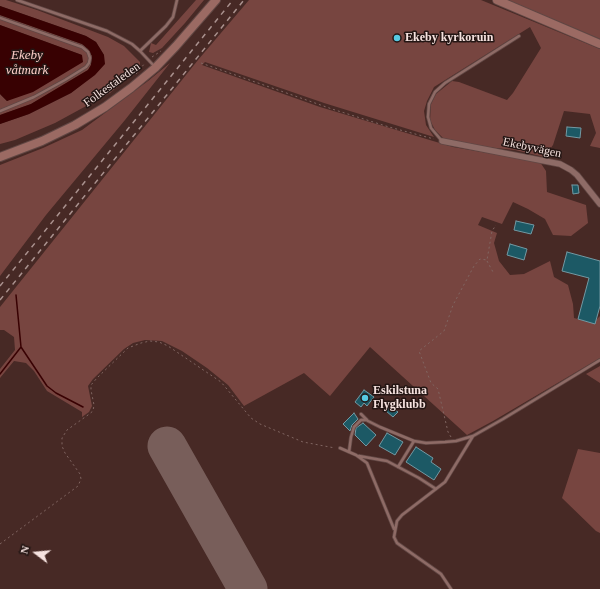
<!DOCTYPE html>
<html>
<head>
<meta charset="utf-8">
<style>
	body { margin:0 }
	#map { position:relative; width:600px; height:589px; overflow:hidden; background:#472925; font-family:Georgia,serif }
	canvas { display:block }
	.north { position:absolute; left:16px; top:533px; width:40px; height:40px; -webkit-text-stroke:3px #241614; paint-order:stroke; rotate:286deg; font-size:11px; font-weight:700; line-height:16px; text-align:center; color:#f6e2df }
	.north::after { content:''; display:block; margin:auto; width:14px; height:18px; background:#f6e2df; clip-path:polygon(50% 0,100% 100%,50% 72%,0 100%) }
</style>
</head>
<body>
<div id="map">
<canvas width="600" height="589"></canvas>
<div class="north">N</div>
</div>
<script>
const g = document.querySelector('canvas').getContext('2d');
g.lineJoin = 'round';
function fill(path, color) { g.fillStyle = color; g.fill(path, 'evenodd'); }
const poly = rows => new Path2D(rows.map(r => 'M' + r).join(''));
function strokePath(path, color, width, dash) { g.strokeStyle = color; g.lineWidth = width; g.lineCap = dash ? 'butt' : 'round'; g.setLineDash(dash || []); g.stroke(path); }
function write(font, color, halo, rows, align = 'center') {
  g.font = font + ' Georgia,serif'; g.lineWidth = 3; g.setLineDash([]); g.textBaseline = 'middle'; g.strokeStyle = halo; g.fillStyle = color; for (const [text, x, y, turn = 0] of rows) {
    g.save(); g.translate(x, y); g.rotate((+turn || 0) * Math.PI / 180); g.textAlign = isNaN(turn) ? turn : align; if (halo) g.strokeText(text, 0, 0); g.fillText(text, 0, 0); g.restore();
  }
}
const green = poly([
	[0,0,6,0,37,10,108,37,124,46,140,62,140,65,136,71,110,93,55,123,15,140,0,144,0,124,29,114,71,93,81,85,104,55,96,42,86,36,0,6],
	[196,0,204,0,185,23,162,48,153,53,149,52,151,43,156,45],
	[249,0,481,0,600,49,600,148,590,146,596,133,590,114,564,111,553,145,544,157,515,150,486,147,455,142,443,138,435,130,430,120,431,104,436,94,452,81,459,82,507,100,513,93,541,48,530,27,434,87,427,101,424,111,426,125,434,137,324,103,205,62,202,65,320,107,453,147,540,162,546,171,547,192,586,205,588,223,571,236,553,235,545,219,528,209,513,202,502,224,482,217,478,225,497,233,494,243,499,261,510,275,524,274,550,261,554,277,568,285,573,304,574,318,593,323,600,316,600,358,493,421,467,435,370,347,330,396,304,373,244,406,228,385,207,368,182,351,162,341,145,340,133,343,124,349,93,379,88,386,92,406,89,412,82,417,82,412,47,391,34,371,26,363,14,361,0,378,0,369,15,350,14,337,4,330,0,330,0,307,198,60],
	[505,0,600,0,600,39,555,20],
	[0,15,82,44,88,49,92,56,91,65,88,70,31,104,0,115,0,94,7,101,82,55,0,25],
	[170,63,125,120,46,215,0,276,0,165,43,148,82,130,148,81],
	[600,366,600,383,586,374],
	[578,449,600,453,600,533,596,531,562,498]
]);
const water = poly([
	[0,6,86,36,96,42,104,55,105,64,95,75,71,93,29,114,0,124,0,115,31,104,88,70,91,65,92,56,88,49,82,44,0,15],
	[0,25,82,55,83,62,33,92,7,101,0,94]
]);
const stream = poly([
	[21,347,47,386,56,393,83,407],
	[0,374,21,347,16,295]
]);
const runway = poly([
	[167,446,248,589]
]);
const building = poly([
	[567,127,581,128,580,138,566,136,567,127],
	[572,185,578,185,579,193,573,194,572,185],
	[516,221,534,225,531,234,514,230,516,221],
	[510,244,527,249,524,260,507,255,510,244],
	[567,252,600,261,600,306,595,324,578,319,589,278,562,271,567,252],
	[364,390,374,397,367,406,364,403,361,407,355,402,364,390],
	[390,406,398,412,393,417,386,411,390,406],
	[354,413,358,419,352,425,350,431,343,424,354,413],
	[363,423,376,435,366,446,355,435,356,428,363,423],
	[387,433,403,442,395,455,379,446,387,433],
	[416,447,433,458,431,462,441,469,434,480,406,462,416,447]
]);
const path = poly([
	[152,57,161,51],
	[201,63,332,109,389,127,434,139],
	[136,74,145,63],
	[487,261,493,272],
	[451,437,448,432,438,389,431,383,419,351,444,331,453,305,474,266,480,259,487,260,492,231,496,225],
	[0,544,78,486,81,479,80,474,65,453,62,446,62,438,67,430,88,415,93,411,94,405,91,390,91,385,97,378,128,348,141,343,150,341,159,342,168,346,221,382,251,418,260,424,303,442,335,448]
]);
const lane = poly([
	[17,0,107,31,132,44,140,51,155,67],
	[0,18,82,47,88,52,90,58,89,63,86,67,65,80,34,97,0,111],
	[140,51,166,26,173,17,177,0],
	[442,141,431,128,428,117,429,104,435,92,445,83,519,36],
	[361,414,368,421,380,427,414,441,426,443,445,442,456,441,473,436],
	[340,448,356,455,367,463,394,529],
	[349,452,351,437,354,427,361,420,367,420],
	[359,456,387,461,419,478,436,489],
	[398,467,414,441],
	[451,589,441,574,397,543,394,537,397,521,402,515,445,482,473,436,503,419,600,360]
]);
const street = poly([
	[442,141,560,164,571,170,577,175,600,204]
]);
const secondary = poly([
	[497,0,600,44],
	[0,157,42,141,75,125,105,107,131,88,155,68,176,46,216,0]
]);
const rail = poly([
	[0,286,233,0],
	[0,300,244,0]
]);
const markers = [
	[397,38,4,"#57c9e2"],
	[365,398,4,"#57c9e2"]
];
const poiNames = [
	["Ekeby kyrkoruin",405,38],
	["Eskilstuna",373,391],
	["Flygklubb",373,405]
];
const streetNames = [
	["Folkestaleden",112,85,-36],
	["Ekebyvägen",532,148,12]
];
const waterNames = [
	["Ekeby",27,56],
	["våtmark",27,71]
];
fill(green, '#774540');
fill(water, '#380102');
strokePath(stream, '#380102', 1.5);
strokePath(runway, '#785e5a', 39);
fill(building, '#1c5965');
strokePath(building, '#7299a3', 1);
strokePath(lane, '#614744', 4);
strokePath(street, '#614744', 7);
strokePath(secondary, '#614744', 10);
strokePath(path, '#816662', 1, [2, 3]);
strokePath(lane, '#8e6b66', 2.5);
strokePath(street, '#8e6b66', 5.5);
strokePath(secondary, '#9b6a63', 8);
strokePath(rail, '#aa928f', 1.5, [5, 5]);
for (const [x, y, r, color] of markers) { const dot = new Path2D(); dot.arc(x, y, r, 0, 2 * Math.PI); g.fillStyle = color; g.fill(dot); strokePath(dot, '#241614', 1.5); }
write('bold 12px', '#f6e2df', '#241614', poiNames, 'left');
write('12px', '#f6e2df', '#241614', streetNames);
write('italic 13px', '#fdcec8', '#241614', waterNames);
</script>
</body>
</html>
